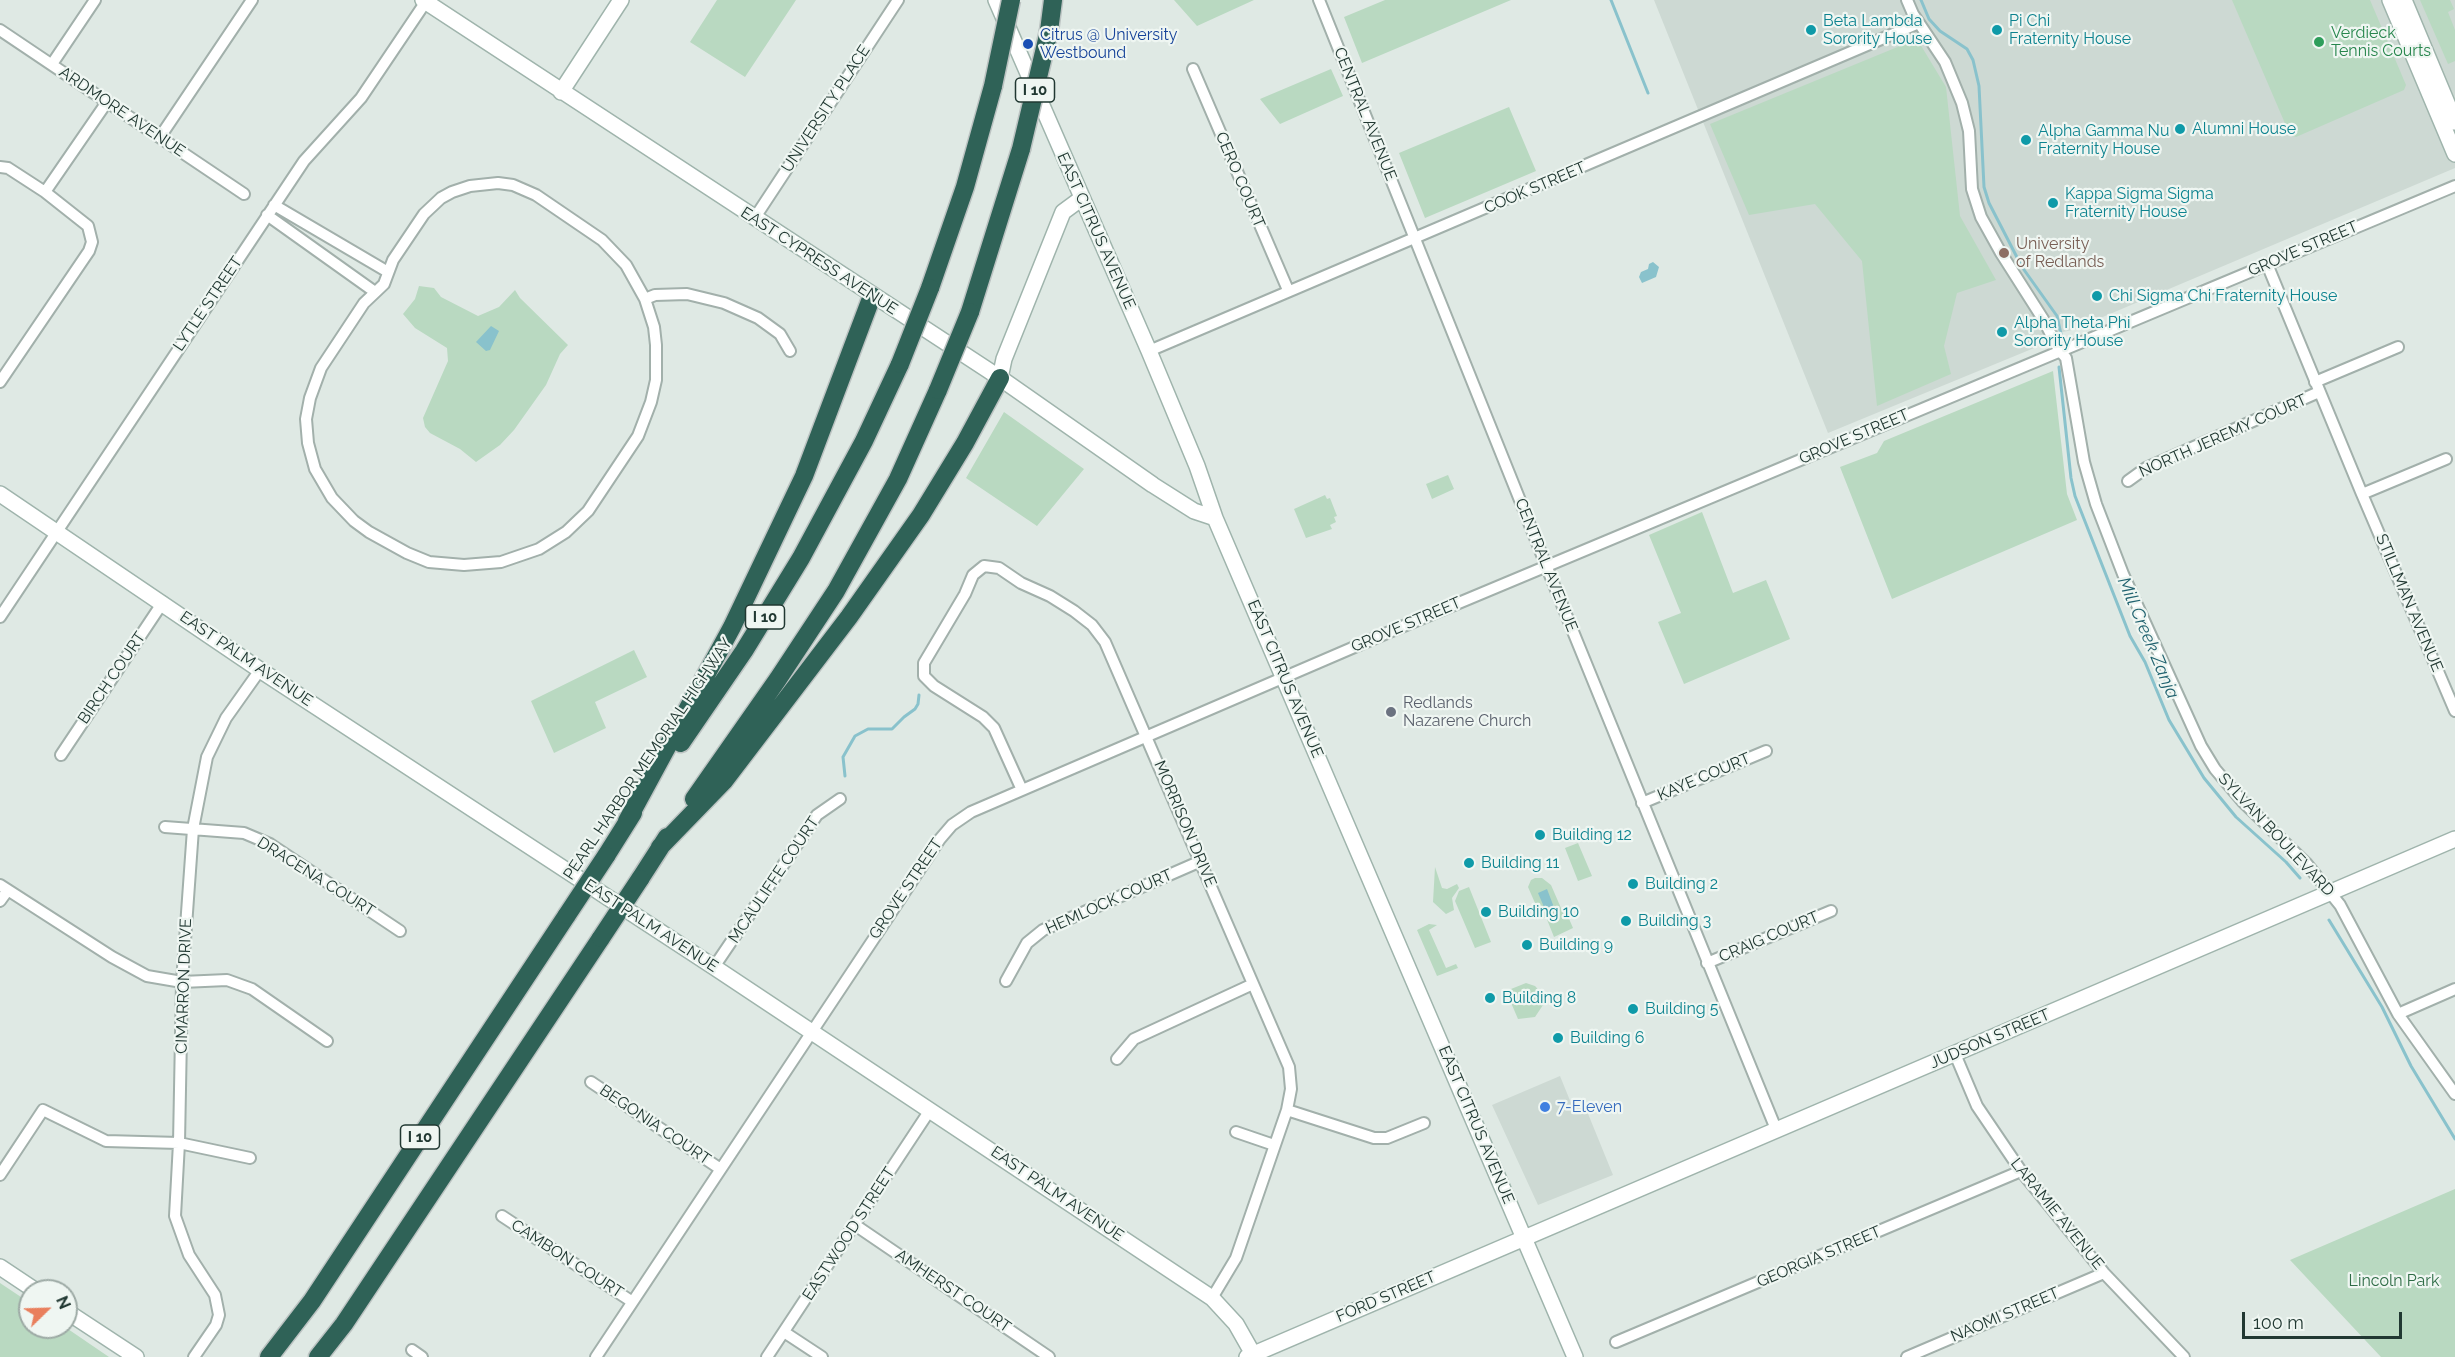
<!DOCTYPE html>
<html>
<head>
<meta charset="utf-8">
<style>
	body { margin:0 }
	#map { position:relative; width:2455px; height:1357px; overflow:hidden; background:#dfe9e4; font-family:Raleway,sans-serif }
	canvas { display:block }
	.north { position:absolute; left:18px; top:1279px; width:60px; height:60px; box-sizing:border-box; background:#eff6f2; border:2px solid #9daaa5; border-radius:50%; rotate:67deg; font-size:16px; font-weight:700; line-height:24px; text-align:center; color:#213832 }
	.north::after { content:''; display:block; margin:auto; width:21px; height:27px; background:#e97f5d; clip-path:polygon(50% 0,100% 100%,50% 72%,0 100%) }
	.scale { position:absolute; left:2242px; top:1312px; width:160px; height:27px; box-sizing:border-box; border:3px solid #213832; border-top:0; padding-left:8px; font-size:18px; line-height:21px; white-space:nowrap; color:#213832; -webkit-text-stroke:4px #eff6f2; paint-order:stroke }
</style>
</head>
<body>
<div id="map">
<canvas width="2455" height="1357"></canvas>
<div class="north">N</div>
<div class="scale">100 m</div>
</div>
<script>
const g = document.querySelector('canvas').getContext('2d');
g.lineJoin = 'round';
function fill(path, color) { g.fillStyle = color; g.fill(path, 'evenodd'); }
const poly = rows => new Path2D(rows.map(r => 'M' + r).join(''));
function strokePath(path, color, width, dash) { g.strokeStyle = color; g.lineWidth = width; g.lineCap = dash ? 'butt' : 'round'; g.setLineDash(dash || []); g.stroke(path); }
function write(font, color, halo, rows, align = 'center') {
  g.font = font + ' Raleway,sans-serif'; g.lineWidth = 4.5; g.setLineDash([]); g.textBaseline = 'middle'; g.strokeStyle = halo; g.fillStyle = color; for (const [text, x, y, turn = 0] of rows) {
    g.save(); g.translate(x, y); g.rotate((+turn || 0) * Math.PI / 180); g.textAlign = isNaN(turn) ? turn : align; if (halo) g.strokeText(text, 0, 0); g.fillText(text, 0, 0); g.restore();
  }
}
const built = poly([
	[1654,0,2455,0,2455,168,2072,330,2058,333,2043,340,2039,346,1828,433],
	[1560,1076,1571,1103,1582,1099,1613,1175,1538,1205,1492,1105]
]);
const green = poly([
	[717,0,796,0,745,77,690,42],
	[1174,0,1254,0,1197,26],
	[1385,0,1511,0,1362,63,1344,17],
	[2232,0,2370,0,2406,85,2404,90,2296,137,2290,135],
	[2420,0,2450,0,2454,9,2448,12,2455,30,2455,61,2448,64],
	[1917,39,1946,87,1960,216,1996,280,1957,293,1944,346,1951,374,1877,406,1862,261,1815,204,1749,215,1710,124],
	[1331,69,1343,96,1280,124,1260,99],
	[1509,107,1536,171,1425,218,1399,153],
	[419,286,434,288,441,297,478,316,499,307,515,290,520,298,568,345,560,354,546,385,514,430,500,445,476,462,460,449,430,433,425,427,423,418,448,361,447,348,415,328,403,314,415,299],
	[2053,371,2067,494,2077,520,1892,599,1840,467,1877,453,1884,441],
	[1004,412,1084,469,1037,526,966,478],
	[1448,475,1454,489,1432,499,1426,484],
	[1325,495,1327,499,1330,498,1337,516,1334,517,1336,522,1330,525,1332,529,1306,538,1294,509],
	[1702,512,1733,593,1766,580,1790,639,1684,684,1658,622,1681,613,1649,535],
	[634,650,647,677,595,702,606,728,554,753,531,701],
	[1578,843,1592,876,1578,881,1565,848],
	[1435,867,1442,888,1447,889,1457,884,1459,888,1452,898,1454,910,1446,914,1433,902],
	[1535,878,1542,878,1551,885,1564,915,1567,914,1573,928,1554,937,1546,917,1542,919,1528,887,1531,880],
	[1469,887,1491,942,1475,948,1455,901,1459,891],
	[1429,924,1437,925,1429,930,1446,968,1456,964,1458,968,1437,976,1417,930],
	[1526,983,1535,986,1547,999,1535,1017,1518,1019,1506,991],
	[2455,1189,2455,1357,2381,1357,2290,1260],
	[0,1283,30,1303,30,1327,65,1327,109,1357,0,1357]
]);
const water = poly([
	[1653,262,1659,267,1656,277,1642,283,1639,277,1641,272,1648,269,1649,264],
	[491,326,499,331,490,350,486,351,476,342],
	[1547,889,1555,910,1547,914,1538,893]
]);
const stream = poly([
	[1611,0,1648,93],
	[1921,0,1929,19,1940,31,1967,49,1973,60,1979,86,1984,187,1989,203,2022,267,2057,316,2061,334],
	[2059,367,2071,478,2075,496,2130,636,2145,662,2169,720,2204,778,2236,817,2286,862,2300,878],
	[845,776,843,757,855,736,868,729,892,729,904,717,915,709,918,704,919,695],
	[2329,920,2382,1007,2411,1066,2455,1139]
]);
const street = poly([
	[1319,0,1552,580,1776,1129],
	[1907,0,1913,14,1945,62,1962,103,1969,131,1972,189,1981,217,2001,253,2043,319,2059,350,2066,358,2084,462,2096,504,2123,574,2201,746,2215,769,2243,802,2306,863,2340,905,2398,1014,2455,1094],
	[0,30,244,194],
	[52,64,95,0],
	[1193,69,1288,290],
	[160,137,252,0],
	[0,167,8,168,45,192,88,226,92,242,89,251,0,382],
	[498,183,513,185,536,195,602,240,626,265,645,299,654,327,656,345,656,380,651,402,638,436,588,511,566,532,539,549,501,562,464,565,429,562,407,553,369,532,354,521,332,498,315,469,308,443,306,419,310,398,321,368,364,303,384,284,393,260,424,214,441,198,452,192,470,186,498,183],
	[45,192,107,102],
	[274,205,388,272],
	[267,215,375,292],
	[754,219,898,0],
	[2267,264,2362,494,2446,459],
	[645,299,655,295,687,294,724,303,758,318,780,334,790,351],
	[1149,351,1919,23],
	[2315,382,2398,347],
	[2128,481,2146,468,2319,392],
	[2362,494,2455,711],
	[0,617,304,161,361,98,427,0],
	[61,755,163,602],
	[1022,790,994,728,983,717,934,686,924,676,924,663,965,594,973,575,984,566,999,568,1021,583,1050,596,1074,611,1092,625,1105,642,1289,1067,1291,1089,1287,1110,1236,1258,1212,1298],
	[1642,803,1766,751],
	[165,827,244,833,270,844,400,931],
	[0,885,112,957,147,976,182,982,227,980,252,989,327,1041],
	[0,901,8,890],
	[1707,963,1831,911],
	[714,967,817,815,840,799],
	[1006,981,1027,943,1043,930,1201,861],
	[2398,1014,2455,989],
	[1955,1054,1977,1106,2021,1171,2104,1273,2184,1357],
	[1117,1059,1134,1039,1253,984],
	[591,1082,719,1168],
	[1287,1110,1374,1138,1387,1138,1424,1123],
	[1236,1132,1274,1145],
	[0,1175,43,1110,106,1141,179,1143,250,1158],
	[502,1216,631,1301],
	[855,1225,1049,1357],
	[784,1332,822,1357],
	[1616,1342,2021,1171],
	[412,1350,422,1357],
	[194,1357,216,1325,219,1315,215,1295,189,1255,175,1216,179,1143,182,982,193,829,207,757,226,718,260,670],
	[596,1357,940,839,952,825,971,812,1387,633,2455,186],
	[767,1357,930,1110],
	[1907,1357,2104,1273]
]);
const secondary = poly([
	[423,0,1000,378,1153,485,1194,511,1215,518],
	[996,0,1149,351,1197,466,1215,518,1575,1357],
	[2390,0,2455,154],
	[2404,0,2455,122],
	[561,92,621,0],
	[1000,378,1004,359,1063,212,1082,198],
	[0,494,260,670,714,967,1212,1298,1236,1324,1253,1354],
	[0,1267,36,1291],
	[66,1311,136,1357],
	[1247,1357,2455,839]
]);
const highway = poly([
	[1049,31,1053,0],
	[930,288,965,187,993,86],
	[970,312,1021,149],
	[681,743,744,651,801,558,864,441,900,364],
	[694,799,778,679,836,591,898,479,938,390],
	[627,821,732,627,804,476,872,296],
	[660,847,724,781,849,617,921,515,965,443,1000,378],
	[606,856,633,813],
	[640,879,667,837],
	[269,1357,312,1301,567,915],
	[318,1357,344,1324,601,938]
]);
const highwayBridge = poly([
	[993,86,1011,0],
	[1021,149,1049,31],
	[900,364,930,288],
	[938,390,970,312],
	[567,915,606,856],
	[601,938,640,879]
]);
const markers = [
	[1811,30,6,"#0f9aa8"],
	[1997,30,6,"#0f9aa8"],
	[2319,42,6,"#2e9e5b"],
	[1028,44,6,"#1a4fb4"],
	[2180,129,6,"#0f9aa8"],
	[2026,140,6,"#0f9aa8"],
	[2053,203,6,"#0f9aa8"],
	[2004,253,6,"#8d6e63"],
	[2097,296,6,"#0f9aa8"],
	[2002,332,6,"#0f9aa8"],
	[1391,712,6,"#6b7280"],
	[1540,835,6,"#0f9aa8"],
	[1469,863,6,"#0f9aa8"],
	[1633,884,6,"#0f9aa8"],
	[1486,912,6,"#0f9aa8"],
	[1626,921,6,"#0f9aa8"],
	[1527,945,6,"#0f9aa8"],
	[1490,998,6,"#0f9aa8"],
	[1633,1009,6,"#0f9aa8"],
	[1558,1038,6,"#0f9aa8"],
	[1545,1107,6,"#3f7fe0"]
];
const shields = [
	[1035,90,39],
	[765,617,39],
	[420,1137,39]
];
const shieldNames = [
	["I 10",1035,90],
	["I 10",765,617],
	["I 10",420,1137]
];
const cultureNames = [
	["Beta Lambda",1823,21],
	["Sorority House",1823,39],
	["Pi Chi",2009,21],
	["Fraternity House",2009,39],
	["Alumni House",2192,129],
	["Alpha Gamma Nu",2038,131],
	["Fraternity House",2038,149],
	["Kappa Sigma Sigma",2065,194],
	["Fraternity House",2065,212],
	["Chi Sigma Chi Fraternity House",2109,296],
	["Alpha Theta Phi",2014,323],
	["Sorority House",2014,341],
	["Building 12",1552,835],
	["Building 11",1481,863],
	["Building 2",1645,884],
	["Building 10",1498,912],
	["Building 3",1638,921],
	["Building 9",1539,945],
	["Building 8",1502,998],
	["Building 5",1645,1009],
	["Building 6",1570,1038]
];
const leisureNames = [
	["Verdieck",2331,33],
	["Tennis Courts",2331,51]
];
const transitNames = [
	["Citrus @ University",1040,35],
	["Westbound",1040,53]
];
const streetNames = [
	["UNIVERSITY PLACE",826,109,-57],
	["ARDMORE AVENUE",122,112,34],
	["CENTRAL AVENUE",1365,114,68],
	["CERO COURT",1240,180,67],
	["COOK STREET",1535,188,-23],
	["EAST CITRUS AVENUE",1096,231,66],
	["GROVE STREET",2303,249,-23],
	["EAST CYPRESS AVENUE",819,261,33],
	["LYTLE STREET",208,304,-56],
	["NORTH JEREMY COURT",2223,436,-24],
	["GROVE STREET",1854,437,-23],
	["CENTRAL AVENUE",1546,565,68],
	["STILLMAN AVENUE",2409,603,67],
	["GROVE STREET",1406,625,-23],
	["EAST PALM AVENUE",246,659,34],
	["BIRCH COURT",112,678,-56],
	["EAST CITRUS AVENUE",1285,679,67],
	["PEARL HARBOR MEMORIAL HIGHWAY",648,759,-56],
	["KAYE COURT",1704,777,-23],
	["MORRISON DRIVE",1185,824,67],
	["SYLVAN BOULEVARD",2276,835,47],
	["DRACENA COURT",316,877,32],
	["MCAULIFFE COURT",774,880,-56],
	["GROVE STREET",906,889,-56],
	["HEMLOCK COURT",1109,902,-24],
	["EAST PALM AVENUE",651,926,33],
	["CRAIG COURT",1769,937,-23],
	["CIMARRON DRIVE",184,986,-88],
	["JUDSON STREET",1990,1039,-23],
	["BEGONIA COURT",655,1125,34],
	["EAST CITRUS AVENUE",1476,1125,67],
	["EAST PALM AVENUE",1057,1194,34],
	["LARAMIE AVENUE",2057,1214,51],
	["EASTWOOD STREET",849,1234,-57],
	["GEORGIA STREET",1819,1257,-23],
	["CAMBON COURT",567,1259,33],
	["AMHERST COURT",953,1291,34],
	["FORD STREET",1386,1297,-23],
	["NAOMI STREET",2005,1315,-23]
];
const educationNames = [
	["University",2016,244],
	["of Redlands",2016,262]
];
const worshipNames = [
	["Redlands",1403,703],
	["Nazarene Church",1403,721]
];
const shopNames = [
	["7-Eleven",1557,1107]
];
const parkNames = [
	["Lincoln Park",2394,1281]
];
const waterNames = [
	["Mill Creek Zanja",2148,638,67]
];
fill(built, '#cdd9d3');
fill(green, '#b9d9c1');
fill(water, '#89c2cc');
strokePath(stream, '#89c2cc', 3);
strokePath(street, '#a2b0ab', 14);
strokePath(secondary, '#9fb4ac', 18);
strokePath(highway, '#bcc3c2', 21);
strokePath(street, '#fff', 10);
strokePath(secondary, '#fff', 15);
strokePath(highway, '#2f6257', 18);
strokePath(highwayBridge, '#bcc3c2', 21, []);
strokePath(highwayBridge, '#2f6257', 18);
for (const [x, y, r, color] of markers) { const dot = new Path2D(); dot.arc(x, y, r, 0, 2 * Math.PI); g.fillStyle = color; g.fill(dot); strokePath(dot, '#eff6f2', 2); }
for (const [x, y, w] of shields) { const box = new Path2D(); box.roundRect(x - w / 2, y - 12, w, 24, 4.5); g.fillStyle = '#eff6f2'; g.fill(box); strokePath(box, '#213832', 1.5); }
write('bold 15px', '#213832', null, shieldNames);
write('16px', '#0d838f', '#eff6f2', cultureNames, 'left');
write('16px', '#27864d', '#eff6f2', leisureNames, 'left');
write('16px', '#164399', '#eff6f2', transitNames, 'left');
write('16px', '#213832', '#eff6f2', streetNames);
write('16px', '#785e54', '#eff6f2', educationNames, 'left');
write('16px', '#5b616d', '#eff6f2', worshipNames, 'left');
write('16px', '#366cbe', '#eff6f2', shopNames, 'left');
write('16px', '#2e6c46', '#eff6f2', parkNames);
write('italic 18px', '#20626f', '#eff6f2', waterNames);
</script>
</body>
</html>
